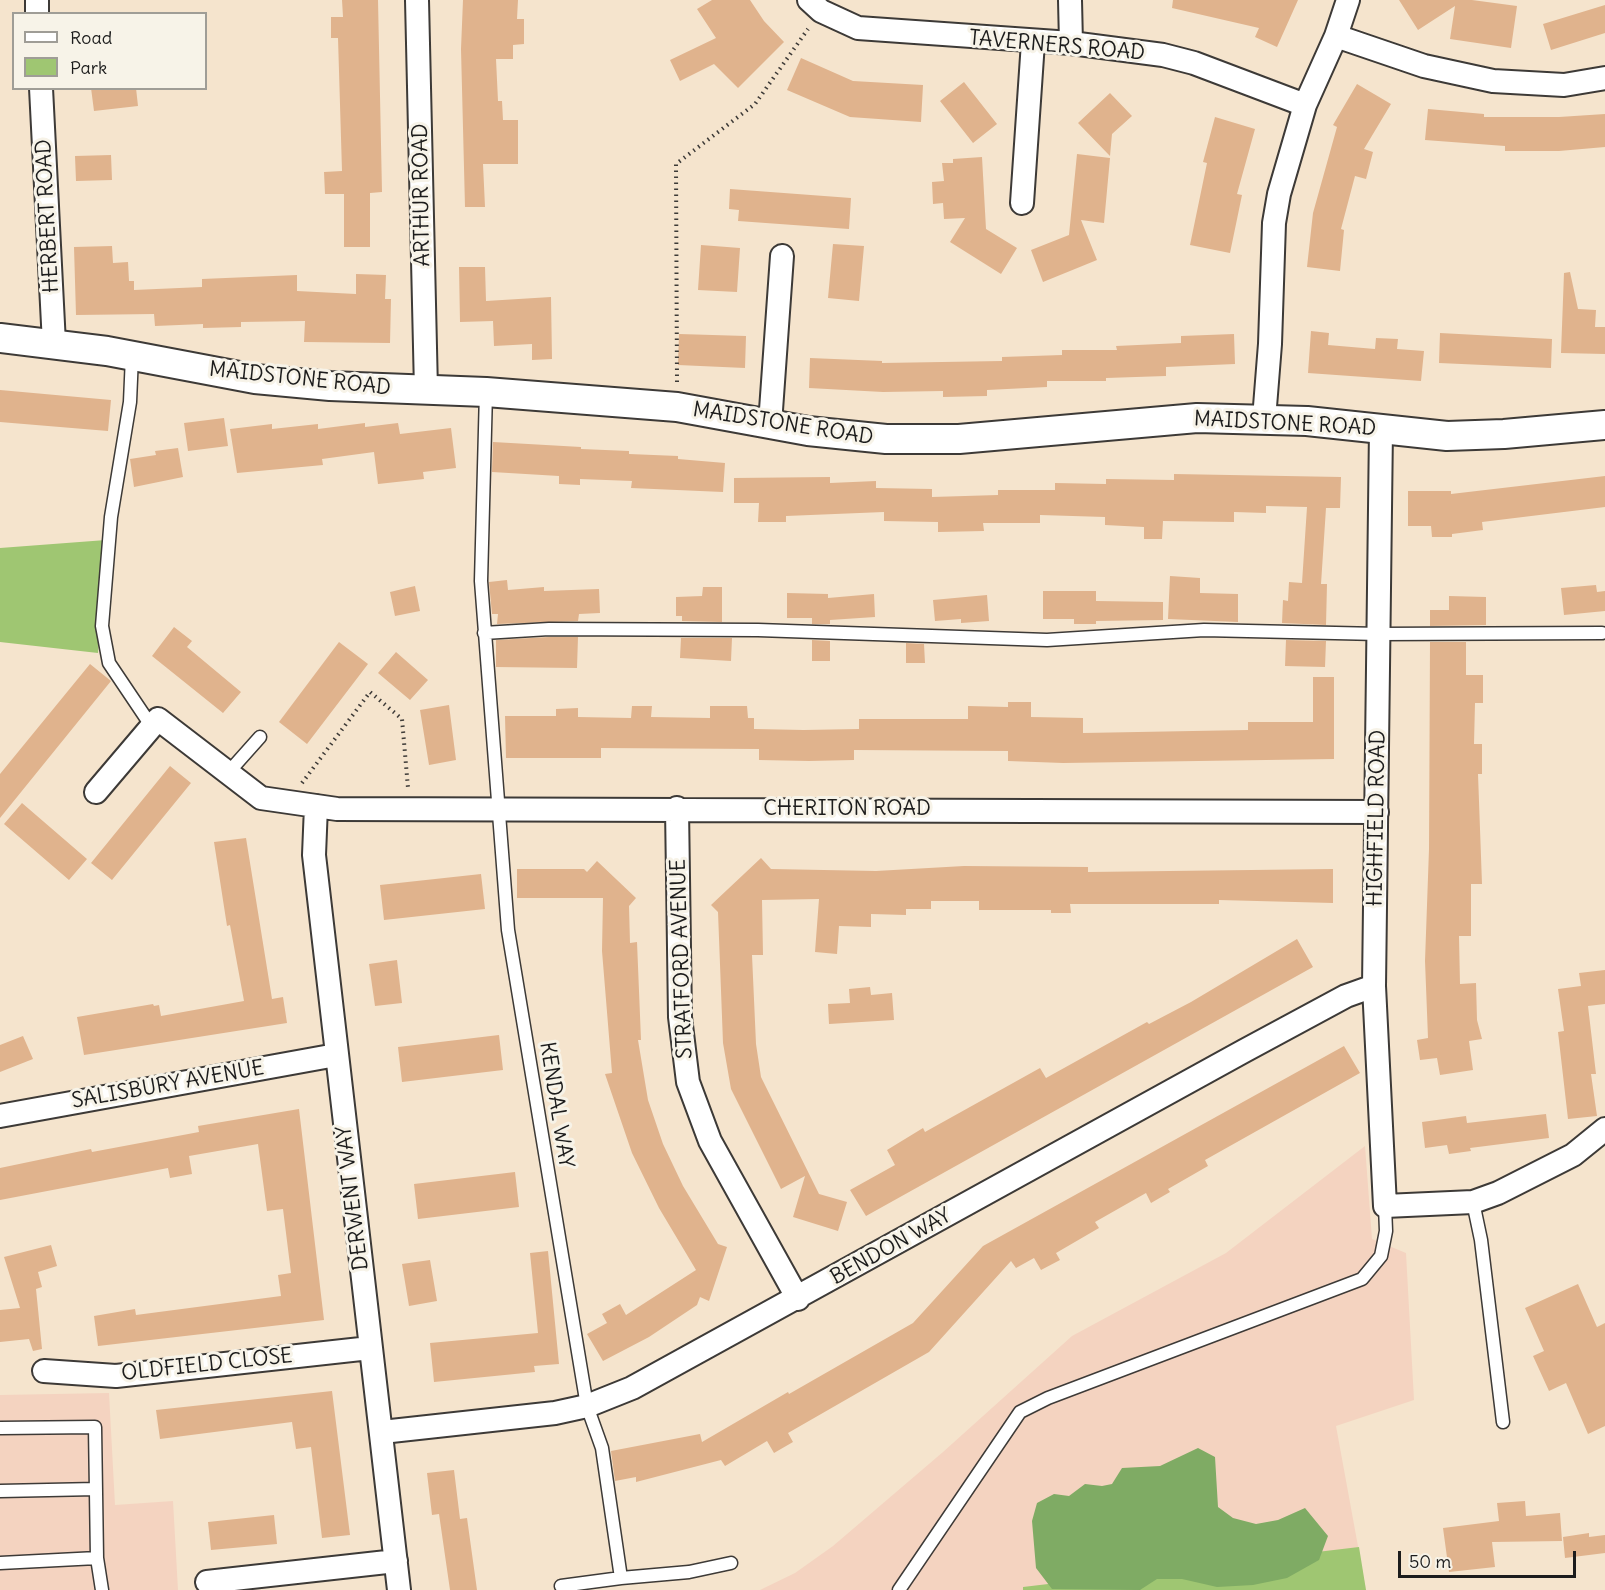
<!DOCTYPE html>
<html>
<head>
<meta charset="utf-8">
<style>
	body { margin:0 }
	#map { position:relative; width:1605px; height:1590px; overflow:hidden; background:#f5e4cd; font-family:Delius,sans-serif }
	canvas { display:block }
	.legend { position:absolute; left:12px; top:12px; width:195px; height:78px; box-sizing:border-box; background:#f7f3e8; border:2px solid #9f9d96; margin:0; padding:8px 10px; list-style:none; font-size:18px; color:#1c1c1c }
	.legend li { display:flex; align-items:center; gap:12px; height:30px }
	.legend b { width:30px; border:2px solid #9f9d96 }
	.scale { position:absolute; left:1398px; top:1551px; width:178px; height:27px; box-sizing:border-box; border:3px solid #1c1c1c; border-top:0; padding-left:8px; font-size:18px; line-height:21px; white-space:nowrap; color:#1c1c1c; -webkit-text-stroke:4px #f7f3e8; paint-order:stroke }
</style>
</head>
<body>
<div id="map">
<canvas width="1605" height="1590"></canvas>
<ul class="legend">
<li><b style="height:8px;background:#fff"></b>Road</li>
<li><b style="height:16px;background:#9fc672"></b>Park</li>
</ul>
<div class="scale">50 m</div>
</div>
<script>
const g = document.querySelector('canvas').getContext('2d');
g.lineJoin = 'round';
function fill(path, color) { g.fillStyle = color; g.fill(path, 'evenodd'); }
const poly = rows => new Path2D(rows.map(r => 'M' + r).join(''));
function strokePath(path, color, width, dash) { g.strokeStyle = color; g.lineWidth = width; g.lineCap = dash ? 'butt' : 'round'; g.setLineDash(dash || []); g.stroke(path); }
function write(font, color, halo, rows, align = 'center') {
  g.font = font + ' Delius,sans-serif'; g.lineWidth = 6; g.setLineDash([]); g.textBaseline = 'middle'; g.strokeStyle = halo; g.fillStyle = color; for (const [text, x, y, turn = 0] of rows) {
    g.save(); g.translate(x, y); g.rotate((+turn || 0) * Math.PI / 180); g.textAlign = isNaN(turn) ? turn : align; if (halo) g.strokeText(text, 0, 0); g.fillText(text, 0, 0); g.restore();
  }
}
const built = poly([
	[1365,1146,1372,1239,1406,1253,1414,1400,1336,1426,1366,1590,760,1590,795,1573,833,1546,943,1452,1072,1336,1226,1253],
	[109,1393,115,1505,173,1501,178,1590,0,1590,0,1395]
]);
const green = poly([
	[106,540,98,653,0,642,0,548],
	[1359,1547,1366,1590,1023,1590,1023,1587]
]);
const forest = poly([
	[1198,1448,1215,1457,1218,1507,1233,1518,1256,1524,1278,1520,1305,1508,1328,1536,1319,1560,1287,1578,1253,1585,1217,1587,1182,1579,1157,1579,1140,1590,1052,1589,1036,1568,1032,1521,1037,1503,1054,1494,1069,1496,1085,1484,1102,1486,1112,1484,1122,1468,1160,1466]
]);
const building = poly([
	[342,0,378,0,382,192,370,193,370,247,344,247,344,194,325,194,324,172,342,171,338,38,331,38,331,17,343,17],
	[463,0,518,0,517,19,524,19,524,44,513,45,513,59,496,59,498,101,502,101,503,120,518,120,518,164,483,164,485,207,465,207,461,49],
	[712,0,750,0,764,21,784,42,738,88,714,64,680,81,670,60,716,38,697,9],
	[1173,0,1298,0,1277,47,1255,37,1259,28,1172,8],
	[1399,0,1472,0,1517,6,1511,48,1450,39,1455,6,1418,30],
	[1605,5,1605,33,1551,50,1543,24],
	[801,58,853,81,923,85,921,122,850,117,787,90],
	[964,82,997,124,973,143,940,101],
	[1357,84,1391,104,1364,149,1373,152,1366,179,1355,176,1341,229,1344,230,1340,271,1307,267,1313,213,1337,127,1333,125],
	[91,88,136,88,138,106,94,111],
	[1110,93,1132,116,1112,134,1110,156,1078,123],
	[1428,109,1484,114,1484,117,1559,117,1605,114,1605,147,1559,151,1505,151,1505,146,1425,140],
	[1215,117,1255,129,1237,194,1242,195,1230,253,1190,245,1207,163,1203,162],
	[1077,154,1110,158,1104,223,1081,220,1097,260,1043,282,1031,250,1069,235],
	[111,155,112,180,76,181,75,156],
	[982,157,986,229,1017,248,1001,274,950,242,965,218,944,219,943,203,933,204,932,182,944,181,942,163,953,163,953,159],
	[730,189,851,198,849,229,738,221,739,210,729,209],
	[833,244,864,246,859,301,828,298],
	[701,245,740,248,737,292,698,290],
	[112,246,113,263,128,262,129,281,134,281,134,290,202,287,202,279,297,275,297,291,356,294,356,274,386,275,385,299,391,299,390,343,304,342,305,321,241,322,241,327,203,328,203,324,155,326,154,314,76,315,74,247],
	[459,267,485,267,486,301,551,297,552,359,532,360,532,344,494,346,493,321,460,322],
	[1570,272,1578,309,1596,310,1595,327,1605,327,1605,354,1561,353,1564,273],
	[1311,331,1329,333,1328,345,1375,349,1376,338,1398,339,1397,349,1424,351,1421,381,1308,373],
	[1440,333,1552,339,1551,368,1439,363],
	[679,334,746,336,745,368,678,365],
	[1234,334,1235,364,1166,367,1166,376,1106,378,1106,381,1047,381,1047,387,987,390,987,396,943,397,943,391,883,392,809,388,810,358,882,361,882,363,1002,361,1002,357,1062,355,1062,350,1117,350,1116,346,1181,343,1181,336],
	[0,390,111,400,108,431,0,422],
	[224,418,228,446,188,451,184,423],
	[365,423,365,427,398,423,400,434,451,428,456,468,423,472,424,479,378,484,374,452,322,459,323,465,237,473,230,429,272,424,272,429,318,424,318,429],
	[493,442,581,447,581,449,629,451,629,454,678,456,678,459,725,463,723,492,631,488,632,481,580,479,580,485,559,484,559,476,492,472],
	[178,448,183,477,134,487,130,459,156,455,155,451],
	[1174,474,1341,477,1340,508,1326,508,1321,584,1327,584,1326,625,1282,623,1283,600,1288,601,1289,582,1302,583,1307,507,1266,506,1266,513,1234,512,1234,522,1163,521,1162,539,1144,539,1144,527,1105,525,1105,517,1040,515,1040,523,983,523,984,531,938,532,938,522,884,521,884,512,786,516,786,522,758,522,759,503,734,503,734,478,830,477,830,483,876,481,876,488,932,489,932,497,998,495,998,490,1055,490,1055,483,1106,484,1106,479,1174,480],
	[1605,476,1605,507,1482,522,1483,530,1452,534,1452,537,1432,537,1431,526,1408,526,1408,491,1451,491,1451,494],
	[1170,576,1200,578,1200,593,1238,594,1238,622,1168,619],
	[507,580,508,590,544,587,544,591,599,589,600,613,579,614,578,621,497,624,498,614,492,614,489,582],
	[1596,585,1597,592,1605,591,1605,611,1564,615,1561,588],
	[415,586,420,611,395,616,390,592],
	[703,587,722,587,722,622,682,621,682,616,676,616,676,597,702,596],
	[1043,591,1096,591,1096,601,1163,602,1163,620,1096,621,1096,624,1074,624,1074,619,1043,619],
	[787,593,828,594,828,598,874,594,875,617,830,620,830,624,812,624,812,618,787,618],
	[987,595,989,621,961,623,961,619,935,621,933,600],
	[1449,596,1486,597,1486,625,1430,626,1430,610,1449,610],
	[174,627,192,641,187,647,241,692,223,713,152,656],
	[549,637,578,637,577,668,496,667,496,640],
	[681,638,732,638,731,661,680,658],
	[812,640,830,641,830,661,812,661],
	[1286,640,1326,641,1325,667,1285,666],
	[339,642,368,664,307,744,279,722],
	[1430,642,1466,642,1466,675,1483,675,1483,703,1475,703,1474,744,1482,744,1482,774,1478,774,1482,884,1471,884,1471,936,1459,936,1460,984,1476,983,1477,1020,1482,1039,1469,1041,1473,1070,1440,1075,1437,1058,1420,1060,1417,1040,1428,1038,1425,961,1429,849],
	[906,643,924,644,925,663,906,663],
	[396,652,428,680,410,700,378,673],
	[90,664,111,681,0,818,0,774],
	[1313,677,1334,677,1334,759,1063,763,1008,761,1008,751,854,750,854,760,809,761,759,760,759,749,601,748,601,758,506,758,505,716,556,716,556,709,578,708,578,717,631,718,632,706,652,706,651,717,710,718,710,706,747,706,748,718,754,718,754,729,804,730,859,729,859,719,968,719,968,706,1008,707,1008,702,1031,702,1031,717,1083,718,1083,733,1248,730,1248,722,1313,722],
	[449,705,456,760,429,765,420,710],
	[170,766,191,783,112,880,91,863],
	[22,803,87,859,69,880,4,824],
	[246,838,272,999,283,997,287,1023,84,1055,77,1017,153,1004,154,1006,159,1005,161,1016,244,1001,230,925,227,926,214,842],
	[761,858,771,869,876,871,964,866,1088,867,1088,872,1333,869,1333,903,1219,900,1219,904,1070,904,1071,913,1051,913,1051,910,979,910,979,901,931,901,931,909,906,909,906,915,871,914,871,927,839,926,837,954,815,952,819,899,762,900,763,955,752,955,756,1044,761,1077,819,1194,847,1202,838,1231,793,1217,805,1176,781,1189,731,1089,723,1043,718,912,711,905],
	[597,861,636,898,629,906,630,943,637,942,641,1040,638,1040,648,1100,663,1144,683,1186,718,1244,727,1247,709,1301,700,1297,697,1305,649,1337,603,1361,587,1334,607,1323,602,1314,620,1304,626,1315,696,1270,659,1208,632,1153,605,1074,612,1073,602,951,603,898,517,898,517,869,584,869,587,872],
	[481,874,485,909,384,920,380,885],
	[1297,939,1313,967,866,1216,850,1190,895,1165,887,1150,923,1128,925,1132,1040,1068,1046,1078,1147,1022,1149,1024,1191,1002],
	[397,960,402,1003,375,1006,369,964],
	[1605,970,1605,1004,1588,1006,1596,1074,1591,1074,1597,1116,1568,1119,1558,1032,1564,1031,1558,989,1581,986,1579,973],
	[870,987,871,995,892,993,894,1020,829,1024,828,1004,850,1003,849,989],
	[499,1035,503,1070,402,1082,398,1047],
	[23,1036,33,1059,0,1072,0,1045],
	[1344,1046,1360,1073,1205,1160,1208,1166,1168,1189,1170,1192,1151,1203,1146,1193,1095,1222,1099,1228,1056,1253,1060,1260,1041,1270,1034,1258,1016,1268,1011,1261,929,1352,788,1433,793,1442,774,1453,767,1441,725,1466,721,1460,636,1482,636,1477,615,1481,611,1451,700,1434,702,1442,788,1392,789,1394,913,1323,983,1246],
	[299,1109,324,1320,98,1346,94,1316,135,1309,136,1315,281,1296,278,1275,291,1273,283,1209,267,1211,258,1144,189,1156,192,1174,170,1178,168,1168,0,1200,0,1168,91,1149,92,1152,199,1132,198,1126],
	[1546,1114,1549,1138,1470,1148,1471,1151,1449,1154,1447,1145,1425,1148,1422,1122,1466,1116,1467,1123],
	[515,1172,519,1207,418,1219,414,1184],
	[51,1245,57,1266,38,1272,42,1287,36,1289,42,1349,33,1351,29,1339,0,1342,0,1310,20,1308,4,1257],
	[548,1251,559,1364,534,1366,535,1372,434,1382,430,1343,538,1333,530,1253],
	[430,1260,437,1301,409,1306,402,1264],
	[1578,1284,1597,1327,1605,1323,1605,1426,1588,1434,1566,1383,1549,1391,1533,1356,1544,1351,1525,1308],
	[332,1391,350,1535,322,1538,311,1447,296,1449,292,1422,160,1439,156,1410],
	[454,1470,460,1519,467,1518,477,1590,450,1590,439,1514,432,1515,427,1473],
	[1525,1501,1526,1516,1560,1513,1562,1541,1492,1542,1495,1567,1449,1572,1443,1528,1499,1521,1497,1503],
	[274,1515,277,1544,211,1550,208,1522],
	[1589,1533,1589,1537,1605,1535,1605,1553,1565,1558,1563,1537]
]);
const path = poly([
	[677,382,676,164,755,104,808,29],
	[302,783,370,692,402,719,408,788]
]);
const service = poly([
	[132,356,130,402,111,517,102,626,109,663,152,727],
	[486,392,481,581,508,930,587,1406,602,1448,621,1578,689,1572,731,1563],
	[484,633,549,629,758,630,1047,640,1204,630,1379,634,1602,633],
	[227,774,260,737],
	[1473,1202,1481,1240,1503,1422],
	[0,1428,95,1427,97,1558,102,1590],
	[0,1491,96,1489],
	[0,1563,97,1558],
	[561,1586,621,1578],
	[899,1590,1020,1412,1048,1398,1362,1279,1381,1256,1386,1231,1385,1206]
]);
const minor = poly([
	[37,0,37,14],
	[417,0,426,390],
	[809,0,821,11,858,28,1071,43,1163,55,1194,63,1305,105],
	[1070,0,1071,43],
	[1336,36,1424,66,1493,81,1564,85,1605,78],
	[41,88,54,344],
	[1022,203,1033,42],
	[1264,419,1270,344,1274,223,1279,194,1305,105,1336,36,1348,0],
	[770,424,782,256],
	[1381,429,1374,986,1385,1206,1473,1202,1498,1193,1573,1155,1605,1129],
	[96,792,158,719,261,798,337,809,1377,812],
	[316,806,314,855,399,1590],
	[677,808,680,1017,688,1082,710,1141,798,1299],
	[0,1116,336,1055],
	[44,1371,116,1376,370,1348],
	[382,1432,555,1413,587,1406,632,1388,1244,1051,1346,996,1374,986],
	[207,1582,396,1561]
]);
const tertiary = poly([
	[0,338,107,351,255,379,330,386,486,392,677,407,808,431,886,439,959,439,1197,418,1307,421,1447,436,1504,434,1605,425]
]);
const streetNames = [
	["TAVERNERS ROAD",1057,46,5],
	["ARTHUR ROAD",422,195,-91],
	["HERBERT ROAD",48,216,-93],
	["MAIDSTONE ROAD",300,379,6],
	["MAIDSTONE ROAD",783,424,9],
	["MAIDSTONE ROAD",1285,424,3],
	["CHERITON ROAD",847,809],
	["HIGHFIELD ROAD",1377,818,-89],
	["STRATFORD AVENUE",682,959,-92],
	["SALISBURY AVENUE",168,1085,-10],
	["KENDAL WAY",556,1105,81],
	["DERWENT WAY",353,1198,-97],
	["BENDON WAY",891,1247,-29],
	["OLDFIELD CLOSE",207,1365,-6]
];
fill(built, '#f4d3c0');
fill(green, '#9fc672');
fill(forest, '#7fab64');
fill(building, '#e0b38d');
strokePath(service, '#3d3a37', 15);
strokePath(minor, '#3d3a37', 26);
strokePath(tertiary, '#3d3a37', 32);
strokePath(path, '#3d3a37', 4, [1.5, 4.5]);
strokePath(service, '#fff', 12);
strokePath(minor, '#fff', 22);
strokePath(tertiary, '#fff', 28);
write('21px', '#1c1c1c', '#f7f3e8', streetNames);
</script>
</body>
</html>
